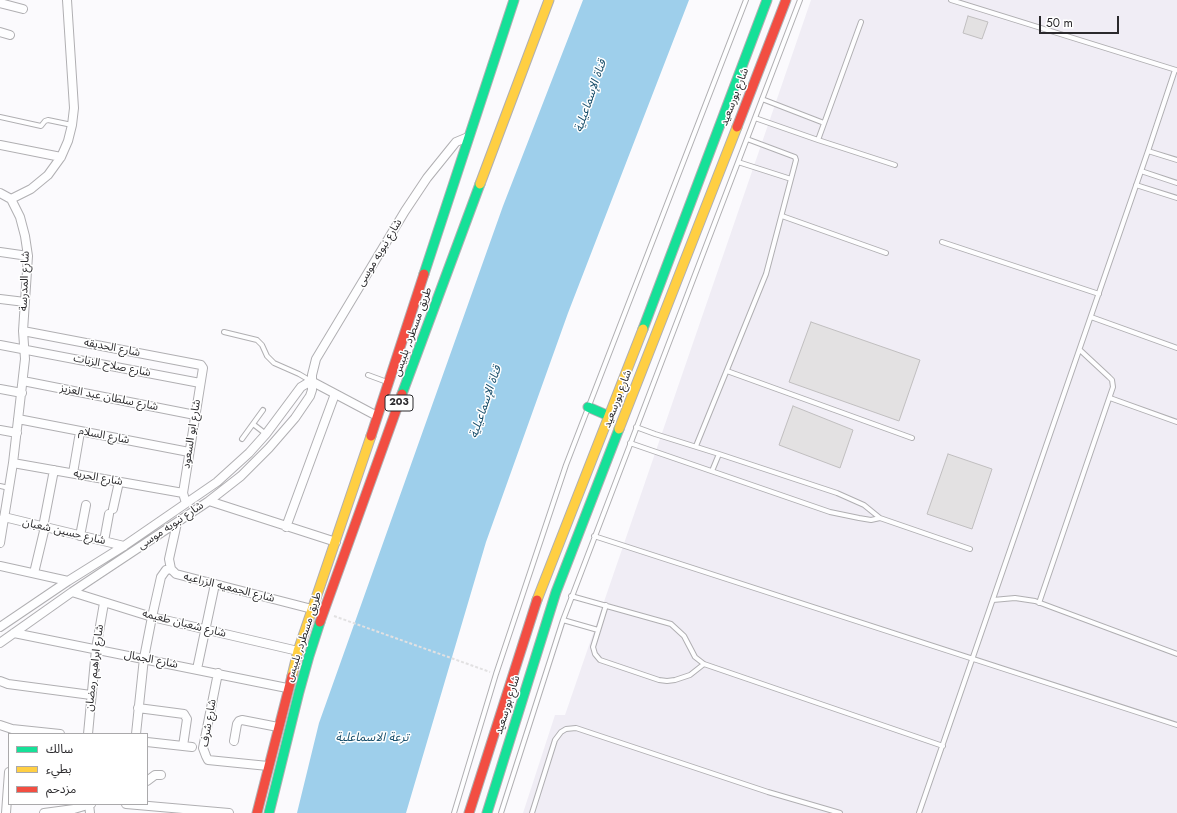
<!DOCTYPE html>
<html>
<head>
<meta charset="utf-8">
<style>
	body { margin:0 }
	#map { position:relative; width:1177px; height:813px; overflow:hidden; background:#fbfafd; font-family:Jost,"Noto Sans Arabic",sans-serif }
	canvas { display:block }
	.legend { position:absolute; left:8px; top:733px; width:140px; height:72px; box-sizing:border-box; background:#fff; border:1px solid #aaa9ab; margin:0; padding:5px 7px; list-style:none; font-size:12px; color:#2a292c }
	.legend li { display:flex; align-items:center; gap:8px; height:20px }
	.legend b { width:20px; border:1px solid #aaa9ab }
	.scale { position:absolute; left:1039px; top:16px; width:80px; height:18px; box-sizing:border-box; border:2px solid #2a292c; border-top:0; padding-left:5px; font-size:12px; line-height:14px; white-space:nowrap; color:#2a292c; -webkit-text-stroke:3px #fff; paint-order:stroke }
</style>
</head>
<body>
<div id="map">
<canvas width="1177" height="813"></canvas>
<ul class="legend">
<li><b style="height:5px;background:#16e098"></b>سالك</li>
<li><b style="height:5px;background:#ffcf43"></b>بطيء</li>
<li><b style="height:5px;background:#f24e42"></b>مزدحم</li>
</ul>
<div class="scale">50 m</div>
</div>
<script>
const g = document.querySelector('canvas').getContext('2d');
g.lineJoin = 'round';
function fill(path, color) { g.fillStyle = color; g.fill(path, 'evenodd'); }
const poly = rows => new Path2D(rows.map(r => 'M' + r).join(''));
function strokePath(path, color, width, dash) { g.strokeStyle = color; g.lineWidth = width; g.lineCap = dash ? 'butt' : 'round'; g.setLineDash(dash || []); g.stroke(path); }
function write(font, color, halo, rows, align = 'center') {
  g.font = font + ' Jost,"Noto Sans Arabic",sans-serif'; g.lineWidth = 3; g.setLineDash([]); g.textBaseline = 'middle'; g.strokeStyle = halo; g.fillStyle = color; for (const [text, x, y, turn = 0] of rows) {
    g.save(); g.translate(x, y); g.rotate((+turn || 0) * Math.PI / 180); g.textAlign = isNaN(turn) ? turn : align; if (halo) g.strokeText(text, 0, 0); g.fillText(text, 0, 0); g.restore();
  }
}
const built = poly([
	[811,0,1177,0,1177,813,523,813,555,715,565,715]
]);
const water = poly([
	[583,0,689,0,568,313,486,542,406,813,297,813,319,723,503,206]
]);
const building = poly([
	[968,16,988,22,982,39,963,33,968,16],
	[811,322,920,360,899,421,789,382,811,322],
	[793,406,853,430,840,468,779,445,793,406],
	[948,454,992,469,972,529,927,514,948,454]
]);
const path = poly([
	[334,616,490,672]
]);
const lane = poly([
	[951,0,1176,70],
	[762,99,824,123],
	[0,117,41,126,45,121,48,120,72,125],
	[755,118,818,140,895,165],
	[818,140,861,22],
	[1148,151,1177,160],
	[738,162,791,179],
	[1141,171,1177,183],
	[1136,185,1177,198],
	[782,216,886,253],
	[942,242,1099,294],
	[1091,317,1177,348],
	[224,332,257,340,262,345,267,356,274,363,299,374,311,381],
	[727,371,912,438],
	[368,375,387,382],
	[1110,398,1177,422],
	[253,424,266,434],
	[636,427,655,434,719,454,837,493,864,505,880,518,970,549],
	[242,439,263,410],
	[630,443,830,512,859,518,871,520,880,518],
	[696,446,766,274,796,160,795,157,747,139],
	[712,471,719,454],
	[0,486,9,488],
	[594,536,1177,725],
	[571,596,671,624,684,636,695,657,704,664,943,746],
	[993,600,1015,598,1035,601,1177,654],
	[1039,603,1113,387,1112,380,1109,377,1080,350],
	[606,605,593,647,595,654,600,660,659,680,667,681,675,680,690,675,704,664],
	[563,620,598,630],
	[454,813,496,674,566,465,746,0],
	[501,813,563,620,800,0],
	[532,813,555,740,561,732,566,729,576,728,768,792,840,813],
	[919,813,1148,151,1175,70]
]);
const street = poly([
	[0,3,23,9],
	[0,32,10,35],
	[0,145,61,157],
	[0,193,11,199],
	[11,199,31,189,48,175,61,157,68,141,72,125,74,108,67,0],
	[0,252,28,256],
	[0,299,25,302],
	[23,331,201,365,203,368,183,493,186,503],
	[0,345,200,383],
	[23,381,195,415],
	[311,381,377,416],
	[0,389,22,393],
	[18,419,189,452],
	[0,430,17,433],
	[13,463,183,493],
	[73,473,80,432],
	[209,501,336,542],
	[113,509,119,482],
	[4,517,124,546],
	[177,523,169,559,171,569,176,574,312,609],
	[43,527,54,470],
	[286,527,335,394],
	[80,536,86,505],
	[104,541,109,514],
	[0,543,13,463,25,359,23,331,28,256,25,236,20,217,11,199],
	[0,566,68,581],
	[34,573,45,527],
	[72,592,152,617,298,651],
	[0,627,68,581,124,546,217,482,249,453,266,434,301,387,311,381],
	[14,633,287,688],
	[0,643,72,592,209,501,241,476,269,448,295,418,310,396,312,390,312,375,316,359,405,211,427,178,452,147,456,142,468,137],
	[197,669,215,584],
	[218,673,203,748,206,756,208,760,268,766],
	[0,681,8,684,91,695],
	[138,708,184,714,187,719,183,746],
	[0,725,12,729,60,734],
	[88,734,96,649,104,603],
	[136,734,144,658,152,617,161,577,166,570,171,569],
	[234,741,237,724,239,721,242,720,278,727],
	[147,742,192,747],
	[147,781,155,775,161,775],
	[89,804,90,813],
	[126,804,229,813],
	[6,813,9,772],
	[44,813,74,809,91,804]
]);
const fast = poly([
	[424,274,514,0],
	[643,329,767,0],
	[402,394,480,184],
	[588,407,609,416],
	[269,813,299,692,309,656,320,622],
	[487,813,556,592,619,429]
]);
const slow = poly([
	[480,184,549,0],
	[619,429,737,127],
	[537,600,643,329],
	[292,676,298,651,371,436]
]);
const jam = poly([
	[737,127,786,0],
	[371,436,424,274],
	[320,622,402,394],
	[257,813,292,676],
	[469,813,537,600]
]);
const shields = [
	[399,403,28]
];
const shieldNames = [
	["203",399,403]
];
const streetNames = [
	["شارع بورسعيد",735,97,-69],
	["شارع نبويه موسى",380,253,-59],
	["شارع المدرسة",25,281,-88],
	["طريق مسطرد, بلبيس",413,332,-70],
	["شارع الحديقه",112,348,11],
	["شارع صلاح الزيات",112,366,11],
	["شارع سلطان عبد العزيز",109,398,11],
	["شارع بورسعيد",618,399,-69],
	["شارع ابو السعود",192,434,-81],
	["شارع السلام",104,436,11],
	["شارع الحريه",98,478,10],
	["شارع نبويه موسى",171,526,-34],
	["شارع حسين شعبان",64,532,13],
	["شارع الجمعيه الزراعيه",229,588,14],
	["شارع شعبان طعيمه",184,624,14],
	["طريق مسطرد, بلبيس",304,637,-72],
	["شارع الجمال",151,660,11],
	["شارع ابراهيم رمضان",95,668,-83],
	["شارع بورسعيد",508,705,-73],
	["شارع شرف",209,723,-80]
];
const waterNames = [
	["قناة الإسماعيلية",591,96,-71],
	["قناة الإسماعيلية",486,402,-71],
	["ترعة الاسماعلية",372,738]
];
fill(built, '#f0edf5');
fill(water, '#9ecfeb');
fill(building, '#e3e1e2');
strokePath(building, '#c1bfc0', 1);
strokePath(lane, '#b0afb2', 6);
strokePath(street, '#b0afb2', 10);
strokePath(fast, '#b0afb2', 11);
strokePath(slow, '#b0afb2', 11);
strokePath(jam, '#b0afb2', 11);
strokePath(path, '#e2e1e2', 2, [3, 2]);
strokePath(lane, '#fefeff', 4);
strokePath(street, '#fefeff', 8);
strokePath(fast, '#16e098', 9);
strokePath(slow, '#ffcf43', 9);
strokePath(jam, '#f24e42', 9);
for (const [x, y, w] of shields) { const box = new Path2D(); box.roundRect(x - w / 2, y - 8, w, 16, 3); g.fillStyle = '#fff'; g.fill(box); strokePath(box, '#2a292c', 1); }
write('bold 10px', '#2a292c', null, shieldNames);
write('11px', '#2a292c', '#fff', streetNames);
write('italic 12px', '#194f6b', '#fff', waterNames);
</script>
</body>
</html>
